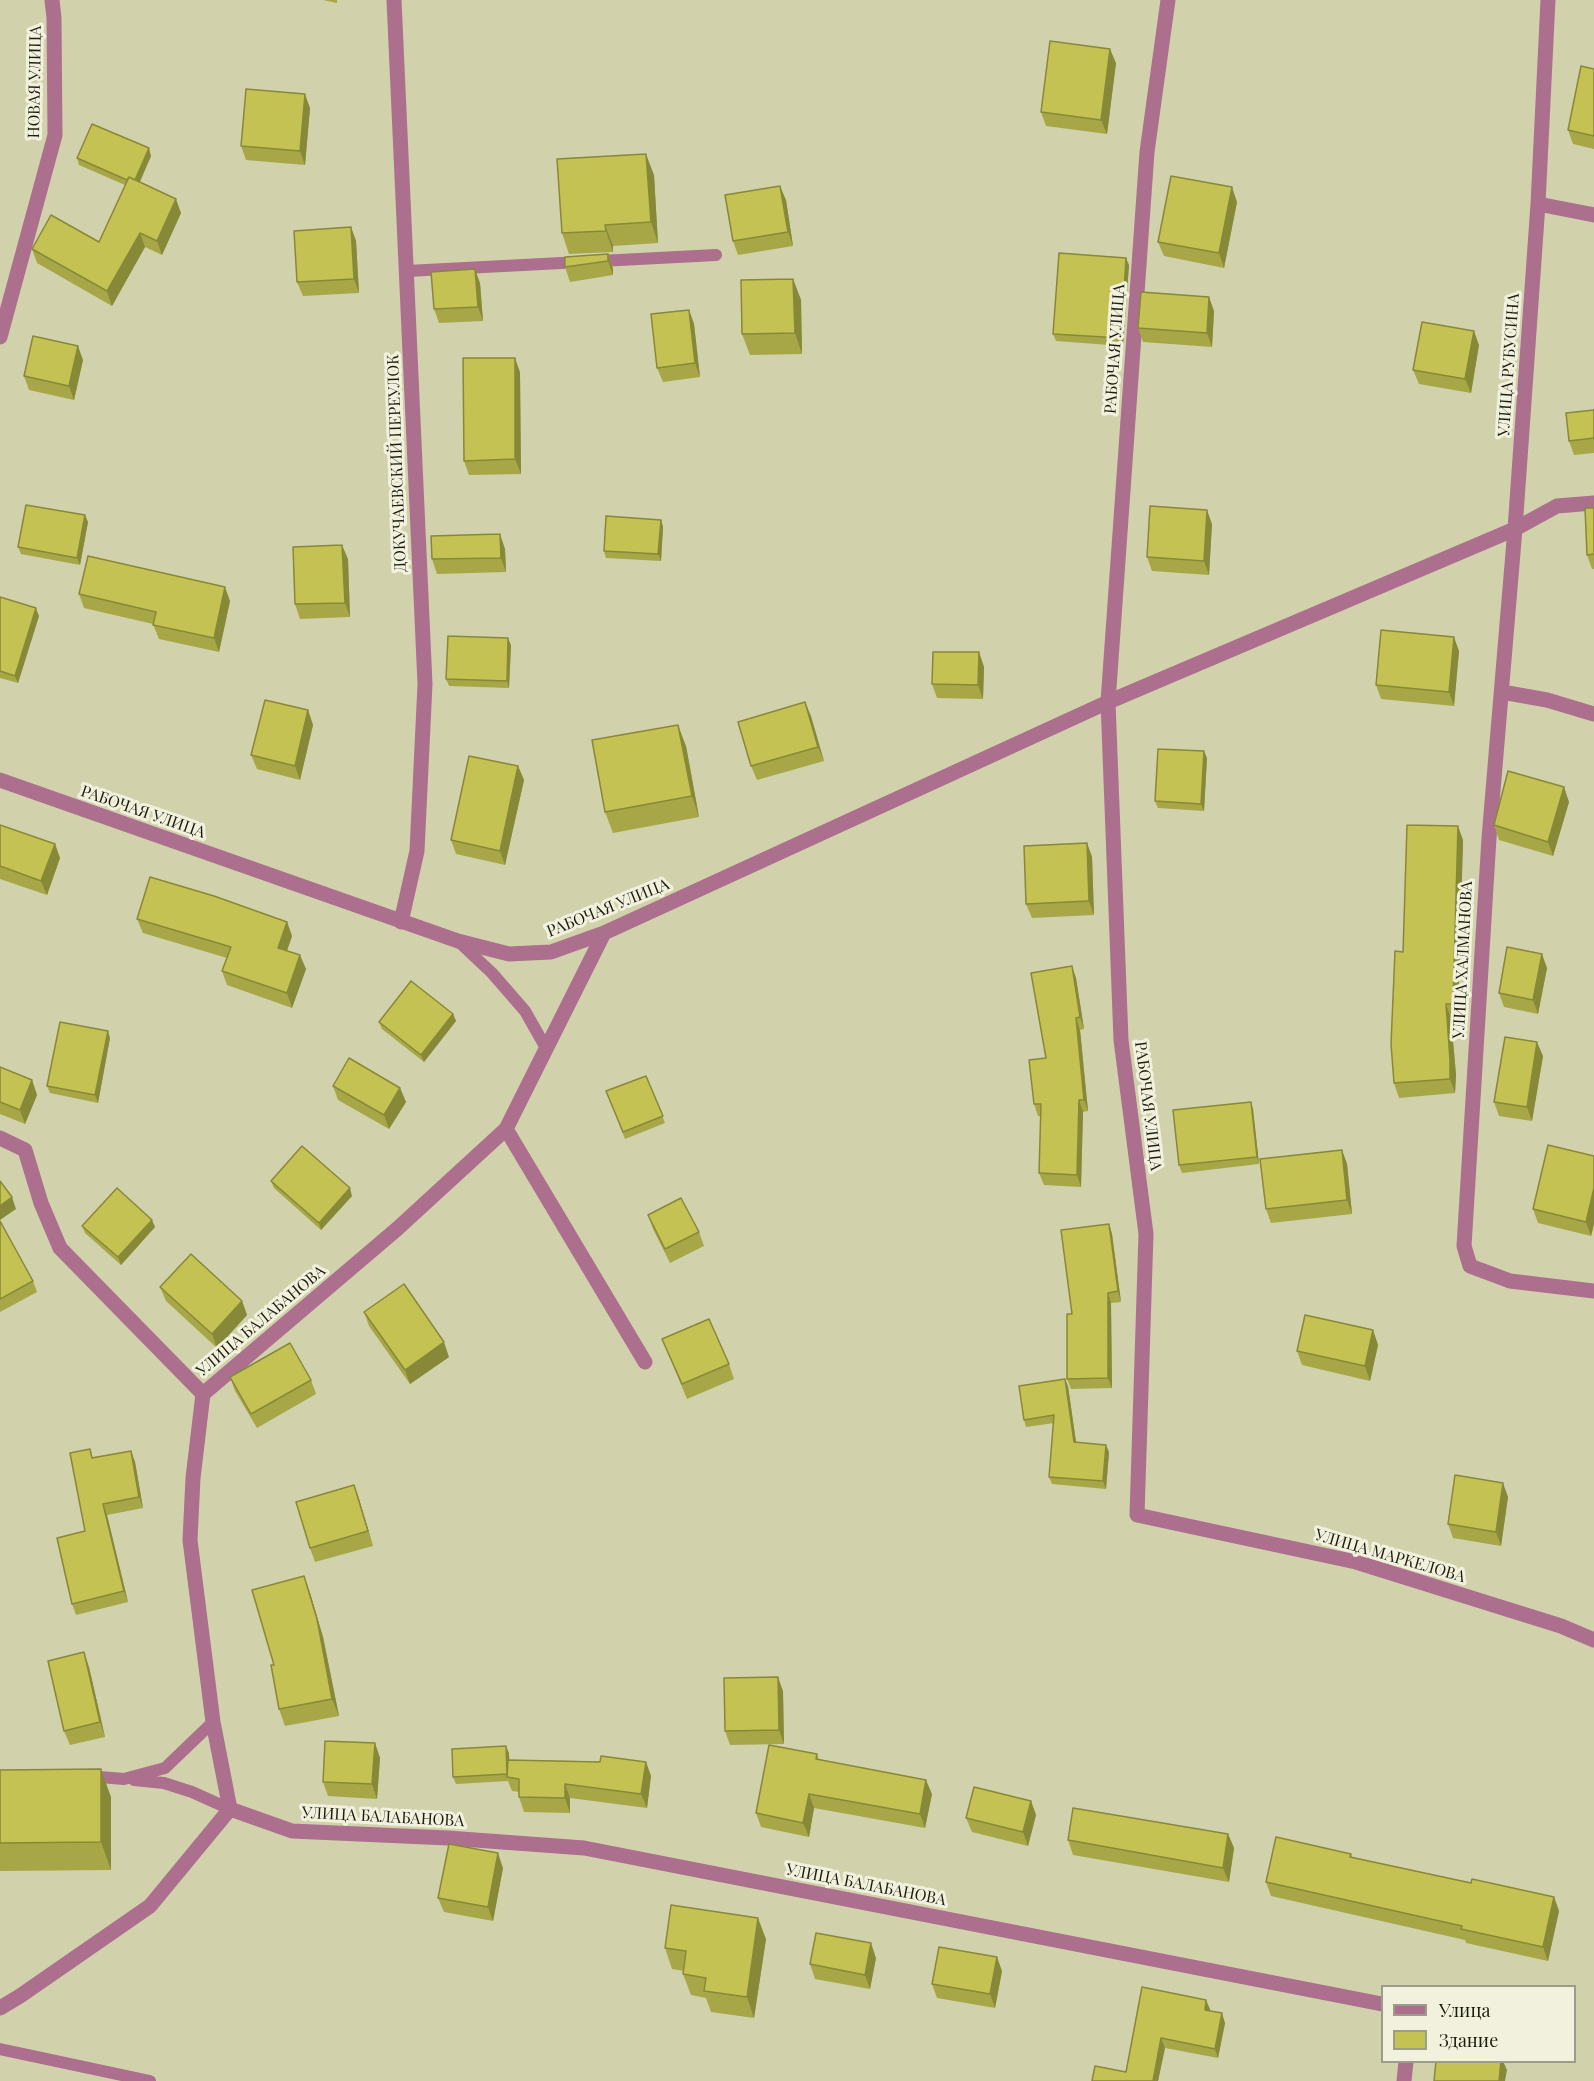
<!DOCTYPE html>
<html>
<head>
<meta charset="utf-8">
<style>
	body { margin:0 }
	#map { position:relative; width:1594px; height:2081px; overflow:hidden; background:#d1d2ac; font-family:"Playfair Display",serif }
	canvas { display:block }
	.legend { position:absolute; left:1381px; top:1985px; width:195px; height:78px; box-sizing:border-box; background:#f1f1de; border:2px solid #9c9c8b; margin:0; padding:8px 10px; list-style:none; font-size:18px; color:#1d1d0f }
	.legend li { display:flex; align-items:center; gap:12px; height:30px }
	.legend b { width:30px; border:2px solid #9c9c8b }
</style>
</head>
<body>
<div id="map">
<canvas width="1594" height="2081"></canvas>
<ul class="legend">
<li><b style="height:8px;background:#ac6f8e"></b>Улица</li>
<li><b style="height:16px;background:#c3c252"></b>Здание</li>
</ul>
</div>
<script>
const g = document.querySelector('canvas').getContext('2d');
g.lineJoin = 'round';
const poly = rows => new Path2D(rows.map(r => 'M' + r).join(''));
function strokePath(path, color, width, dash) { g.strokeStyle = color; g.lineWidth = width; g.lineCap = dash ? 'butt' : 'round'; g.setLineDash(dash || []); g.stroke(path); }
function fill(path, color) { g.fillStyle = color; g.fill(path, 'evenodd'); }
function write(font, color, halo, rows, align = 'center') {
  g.font = font + ' "Playfair Display",serif'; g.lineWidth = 6; g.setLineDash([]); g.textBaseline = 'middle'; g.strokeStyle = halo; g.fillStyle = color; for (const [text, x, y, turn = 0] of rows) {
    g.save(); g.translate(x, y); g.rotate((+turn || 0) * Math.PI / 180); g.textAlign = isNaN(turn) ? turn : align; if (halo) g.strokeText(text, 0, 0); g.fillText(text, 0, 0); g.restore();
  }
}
const lane = poly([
	[407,271,716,255],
	[458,941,492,973,525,1011,546,1048],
	[87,1776,124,1779,165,1768,213,1722],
	[134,1780,164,1783,192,1792,230,1809],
	[0,2049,150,2081]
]);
const street = poly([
	[394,0,425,684,417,851,401,922],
	[1168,0,1147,152,1108,702,1121,1040,1146,1234,1137,1515,1356,1562,1561,1626,1594,1640],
	[1548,0,1538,204,1594,215],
	[1538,204,1515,529,1489,838,1464,1246,1470,1266,1510,1281,1594,1291],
	[0,337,55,135,54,18,52,0],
	[1502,692,1547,700,1594,714],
	[0,780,458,941,509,954,551,952,604,933,1108,702,1515,529,1557,506,1594,503],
	[604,933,506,1129,397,1229,203,1394,193,1478,190,1540,213,1722,230,1809,292,1831,448,1838,584,1848,1382,2004],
	[506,1129,645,1362],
	[0,1138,25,1150,41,1203,60,1248,203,1394],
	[0,2008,20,1996,150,1906,230,1809],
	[1404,2081,1406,2062]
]);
const wall = poly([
	[323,0,337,0,337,3],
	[1116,63,1107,134,1046,126,1041,112],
	[1594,69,1594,149,1573,144,1568,130],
	[310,108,305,165,246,160,241,146],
	[151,156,140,182,181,213,162,255,145,247,112,306,37,263,32,249,99,242,125,185,79,165,77,158],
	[654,175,658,243,613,246,613,252,569,254,562,233],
	[786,200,793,246,738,255,733,241],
	[1237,202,1224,268,1164,256,1158,242],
	[351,227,356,241,359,293,303,296,297,282],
	[608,254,613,269,613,275,570,282,565,267],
	[1129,265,1123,346,1056,341,1053,334],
	[793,279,801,300,802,354,750,355,742,334],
	[480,283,483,321,439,323,434,309],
	[689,310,694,324,700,377,663,382,657,368],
	[1214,311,1212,347,1143,342,1138,328],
	[1479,345,1471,393,1419,384,1413,370],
	[83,360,74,400,29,390,24,376],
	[520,372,521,474,469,475,464,461],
	[1594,410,1594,453,1574,455,1569,441],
	[1594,508,1594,569,1592,569,1587,555],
	[661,520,663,527,661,561,606,558,604,551],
	[88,522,80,565,21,554,18,547],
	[1212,524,1209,575,1152,571,1147,557],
	[505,549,506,572,437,574,432,559],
	[348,559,350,617,300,619,295,604],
	[79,594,230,601,219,652,159,639,153,624,84,608],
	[0,597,39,616,18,683,0,678],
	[511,645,509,688,449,686,446,679],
	[1459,651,1454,706,1381,699,1376,685],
	[979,652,984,667,983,699,937,698,932,684],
	[805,702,824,761,757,780,751,766],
	[308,710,313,725,300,780,257,769,251,755],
	[686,746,699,817,613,833,605,812],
	[1207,758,1204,811,1158,808,1155,801],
	[518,766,524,780,505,865,456,854,451,840],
	[1564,787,1569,802,1553,856,1499,840,1494,825],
	[0,825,55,844,60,858,47,895,0,879],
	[1463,840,1458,1018,1451,1018,1456,1075,1455,1093,1399,1098,1394,1083,1403,952],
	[1087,843,1092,857,1094,915,1032,918,1026,904],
	[137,919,287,922,292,936,287,951,306,969,292,1008,227,985,222,971,227,958,143,933],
	[1547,968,1538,1014,1504,1007,1499,993],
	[1076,978,1084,1029,1080,1030,1088,1111,1083,1112,1081,1187,1044,1185,1039,1173,1041,1116,1038,1116,1034,1104,1046,1058],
	[453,1014,456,1021,424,1062,382,1029,379,1022],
	[110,1038,98,1103,50,1093,47,1086],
	[1543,1056,1532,1121,1499,1116,1494,1102],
	[0,1067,32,1080,37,1095,25,1124,0,1114],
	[646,1076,665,1123,625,1139,606,1091],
	[333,1086,400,1088,406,1102,389,1129,338,1100],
	[1253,1109,1259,1164,1182,1173,1179,1165],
	[1342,1150,1347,1164,1352,1214,1271,1223,1266,1209],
	[1594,1156,1594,1224,1591,1236,1538,1223,1533,1209],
	[271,1181,352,1196,321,1230,274,1188],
	[648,1215,699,1232,704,1246,670,1263,653,1229],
	[0,1221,33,1281,37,1292,0,1312],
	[1109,1224,1112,1234,1121,1302,1111,1303,1112,1388,1071,1389,1067,1379,1072,1314],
	[82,1226,155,1227,121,1265,85,1233],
	[160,1287,242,1301,247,1315,217,1348,166,1301],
	[364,1312,449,1357,410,1384,369,1326],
	[1373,1330,1378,1345,1370,1381,1302,1365,1297,1351],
	[662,1339,729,1364,734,1379,687,1399],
	[230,1377,311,1380,316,1394,257,1428,235,1391],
	[1068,1386,1076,1442,1109,1452,1106,1489,1052,1484,1049,1477,1054,1423,1026,1427,1024,1420],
	[131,1451,135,1462,143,1508,107,1515,128,1602,76,1615,72,1604,85,1531,93,1457],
	[1508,1497,1501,1546,1453,1538,1448,1524],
	[359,1499,373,1546,315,1562,310,1548],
	[310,1593,323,1637,339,1716,285,1726,279,1709,274,1665],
	[89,1667,105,1737,70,1745,64,1731],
	[783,1691,784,1744,730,1745,725,1731],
	[375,1743,380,1758,377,1799,328,1796,323,1782],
	[509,1753,509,1760,646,1762,651,1776,647,1808,570,1798,570,1813,524,1812,519,1797,519,1792,512,1791,508,1781,456,1784,453,1777],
	[817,1754,819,1760,932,1794,925,1828,814,1808,809,1837,761,1827,756,1813],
	[0,1770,111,1797,111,1870,0,1871],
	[1031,1801,1036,1815,1028,1846,972,1832,966,1818],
	[1228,1834,1234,1848,1229,1882,1073,1855,1068,1840],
	[1351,1854,1352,1857,1471,1883,1554,1897,1559,1911,1548,1961,1466,1943,1465,1940,1271,1896,1266,1882],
	[503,1868,493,1921,444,1912,438,1898],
	[766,1939,754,2018,711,2012,706,1998,691,1995,683,1974,684,1971,672,1969,665,1948],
	[876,1958,870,1989,815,1979,810,1964],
	[1002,1971,995,2008,937,1998,932,1984],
	[1142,1987,1210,2009,1210,2011,1225,2023,1218,2058,1165,2048,1158,2081,1092,2081,1126,2072]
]);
const shadedWall = poly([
	[1110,49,1116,63,1107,134,1101,120],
	[305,94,310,108,305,165,300,151],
	[149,148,151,156,136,190,134,183],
	[646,154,654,175,658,243,651,222],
	[780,186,786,200,793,246,788,232],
	[1232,187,1237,202,1224,268,1219,253],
	[176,199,181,213,162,255,157,241],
	[605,225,613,246,613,252,606,231],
	[351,227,356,241,359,293,354,279],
	[140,233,145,247,112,306,107,291],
	[608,254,613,269,613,275,608,261],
	[1126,258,1129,265,1123,346,1121,338],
	[475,269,480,283,483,321,478,307],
	[793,279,801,300,802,354,795,333],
	[1209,297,1214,311,1212,347,1207,333],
	[689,310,694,324,700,377,695,363],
	[1474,331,1479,345,1471,393,1465,379],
	[78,346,83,360,74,400,69,386],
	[515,358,520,372,521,474,515,459],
	[1207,510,1212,524,1209,575,1204,561],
	[85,515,88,522,80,565,77,558],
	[661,520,663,527,661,561,658,554],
	[500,534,505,549,506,572,501,558],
	[342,545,348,559,350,617,345,603],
	[225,587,230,601,219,652,214,638],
	[36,608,39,616,18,683,15,676],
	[1454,637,1459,651,1454,706,1449,692],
	[508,638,511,645,509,688,507,681],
	[979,652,984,667,983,699,978,685],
	[805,702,811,716,824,761,818,747],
	[308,710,313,725,300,780,295,766],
	[678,725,686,746,699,817,692,796],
	[1204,751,1207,758,1204,811,1201,804],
	[518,766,524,780,505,865,500,851],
	[1564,787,1569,802,1553,856,1548,842],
	[1458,826,1463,840,1458,1018,1453,1004],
	[1087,843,1092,857,1094,915,1089,901],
	[55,844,60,858,47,895,41,881],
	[287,922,292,936,283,962,278,948],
	[1542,954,1547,968,1538,1014,1533,1000],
	[300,955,306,969,292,1008,287,993],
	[1072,966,1076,978,1084,1029,1080,1017],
	[1446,1004,1451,1018,1456,1075,1455,1093,1450,1079],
	[453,1014,456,1021,424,1062,421,1055],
	[1076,1018,1080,1030,1088,1111,1084,1100],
	[108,1031,110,1038,98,1103,95,1095],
	[1537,1042,1543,1056,1532,1121,1527,1107],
	[32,1080,37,1095,25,1124,20,1110],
	[400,1088,406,1102,389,1129,384,1115],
	[1079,1100,1083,1112,1081,1187,1077,1175],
	[1251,1102,1253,1109,1259,1164,1257,1157],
	[1342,1150,1347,1164,1352,1214,1347,1200],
	[350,1188,352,1196,321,1230,319,1223],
	[1594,1188,1594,1224,1591,1236,1586,1222],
	[12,1197,16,1209,0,1220,0,1206],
	[152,1220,155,1227,121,1265,118,1257],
	[1109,1224,1112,1234,1121,1302,1118,1291],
	[1108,1293,1111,1303,1112,1388,1108,1378],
	[242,1301,247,1315,217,1348,212,1334],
	[1373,1330,1378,1345,1370,1381,1365,1366],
	[444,1342,449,1357,410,1384,405,1370],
	[1065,1379,1068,1386,1077,1449,1074,1442],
	[1106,1445,1109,1452,1106,1489,1103,1481],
	[131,1451,135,1462,143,1508,139,1497],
	[1503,1483,1508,1497,1501,1546,1496,1532],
	[354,1485,359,1499,373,1546,368,1531],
	[103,1504,107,1515,128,1602,124,1591],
	[304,1576,310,1593,323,1637,339,1716,332,1699],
	[84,1652,89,1667,105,1737,100,1722],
	[778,1677,783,1691,784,1744,779,1730],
	[375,1743,380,1758,377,1799,372,1784],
	[506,1746,509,1753,510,1777,508,1774],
	[646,1762,651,1776,647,1808,641,1794],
	[101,1769,111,1797,111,1870,101,1842],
	[926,1780,932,1794,925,1828,920,1814],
	[565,1784,570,1798,570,1813,565,1798],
	[809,1794,814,1808,809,1837,803,1823],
	[1031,1801,1036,1815,1028,1846,1023,1832],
	[1228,1834,1234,1848,1229,1882,1223,1868],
	[498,1853,503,1868,493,1921,488,1907],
	[1554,1897,1559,1911,1548,1961,1543,1947],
	[758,1918,766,1939,754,2018,747,1997],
	[871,1943,876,1958,870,1989,865,1975],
	[997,1957,1002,1971,995,2008,990,1994],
	[1206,2000,1210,2009,1208,2019,1205,2010],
	[1222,2013,1225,2023,1218,2058,1215,2049],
	[1161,2038,1165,2048,1158,2081,1153,2081],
	[1501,2061,1503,2061,1507,2070,1505,2081,1499,2081]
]);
const building = poly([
	[1050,41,1110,49,1101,120,1041,112,1050,41],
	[1581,66,1594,69,1594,136,1568,130,1581,66],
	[246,89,305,94,300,151,241,146,246,89],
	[92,124,149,148,135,180,129,177,127,180,77,158,92,124],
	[646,154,651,222,605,225,606,231,562,233,557,159,646,154],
	[1171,176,1232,187,1219,253,1158,242,1171,176],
	[129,177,176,199,157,241,140,233,107,291,32,249,51,215,99,242,129,177],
	[780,186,788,232,733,241,725,195,780,186],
	[351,227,354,279,297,282,294,231,351,227],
	[1059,253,1126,258,1121,338,1053,334,1059,253],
	[608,254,608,261,565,267,565,257,608,254],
	[475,269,478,307,434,309,431,272,475,269],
	[793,279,795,333,742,334,741,280,793,279],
	[1141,292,1209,297,1207,333,1138,328,1141,292],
	[689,310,695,363,657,368,651,314,689,310],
	[1422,322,1474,331,1465,379,1413,370,1422,322],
	[33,336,78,346,69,386,24,376,33,336],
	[463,358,515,358,515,459,464,461,463,358],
	[1594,410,1594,438,1569,441,1566,413,1594,410],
	[26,505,85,515,77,558,18,547,26,505],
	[1150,506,1207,510,1204,561,1147,557,1150,506],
	[1585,508,1594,508,1594,554,1587,555,1585,508],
	[606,516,661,520,658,554,604,551,606,516],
	[500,534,501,558,432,559,431,536,500,534],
	[342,545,345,603,295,604,293,547,342,545],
	[88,556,225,587,214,638,153,625,156,612,79,594,88,556],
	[0,597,36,608,15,676,0,671,0,597],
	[1381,630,1454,637,1449,692,1376,685,1381,630],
	[448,636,508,638,507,681,446,679,448,636],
	[933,652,979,652,978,685,932,684,933,652],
	[265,700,308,710,295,766,251,755,265,700],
	[805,702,818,747,751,766,738,722,805,702],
	[678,725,692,796,605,812,592,740,678,725],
	[1158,749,1204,751,1201,804,1155,801,1158,749],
	[469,756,518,766,500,851,451,840,469,756],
	[1508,771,1564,787,1548,842,1494,825,1508,771],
	[0,825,55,844,41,881,0,866,0,825],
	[1407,825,1458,826,1453,1004,1446,1004,1450,1060,1450,1079,1394,1083,1391,1044,1395,951,1403,952,1407,825],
	[1087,843,1089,901,1026,904,1024,846,1087,843],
	[150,877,214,896,287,922,278,948,300,955,287,993,222,971,231,947,137,919,150,877],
	[1507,947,1542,954,1533,1000,1499,993,1507,947],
	[1072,966,1080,1017,1076,1018,1084,1100,1079,1100,1077,1175,1039,1173,1041,1104,1034,1104,1029,1060,1046,1058,1031,973,1072,966],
	[411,981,453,1014,421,1055,379,1022,411,981],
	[60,1022,108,1031,95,1095,47,1086,60,1022],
	[1505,1037,1537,1042,1527,1107,1494,1102,1505,1037],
	[349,1058,400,1088,384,1115,333,1086,349,1058],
	[0,1067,32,1080,20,1110,0,1102,0,1067],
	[646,1076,663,1116,623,1132,606,1091,646,1076],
	[1251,1102,1257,1157,1179,1165,1173,1110,1251,1102],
	[1548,1145,1594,1156,1594,1188,1586,1222,1533,1209,1548,1145],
	[302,1146,350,1188,319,1223,271,1181,302,1146],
	[1342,1150,1347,1200,1266,1209,1260,1159,1342,1150],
	[0,1181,12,1197,0,1206,0,1181],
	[117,1188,152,1220,118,1257,82,1226,117,1188],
	[681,1198,699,1232,665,1249,648,1215,681,1198],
	[0,1221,33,1281,0,1299,0,1221],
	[1109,1224,1118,1291,1108,1293,1108,1378,1067,1379,1067,1314,1072,1314,1061,1230,1109,1224],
	[191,1254,242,1301,212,1334,160,1287,191,1254],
	[404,1284,444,1342,405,1370,364,1312,404,1284],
	[1305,1315,1373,1330,1365,1366,1297,1351,1305,1315],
	[709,1319,729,1364,682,1384,662,1339,709,1319],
	[290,1343,311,1380,251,1414,230,1377,290,1343],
	[1065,1379,1074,1442,1106,1445,1103,1481,1049,1477,1054,1415,1024,1420,1019,1386,1065,1379],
	[90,1449,92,1458,131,1451,139,1497,103,1504,124,1591,72,1604,57,1538,85,1531,70,1453,90,1449],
	[1455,1475,1503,1483,1496,1532,1448,1524,1455,1475],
	[354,1485,368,1531,310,1548,296,1502,354,1485],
	[304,1576,317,1619,332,1699,279,1709,271,1665,274,1665,252,1590,304,1576],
	[84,1652,100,1722,64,1731,48,1661,84,1652],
	[778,1677,779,1730,725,1731,724,1678,778,1677],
	[325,1741,375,1743,372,1784,323,1782,325,1741],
	[769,1745,817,1754,816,1759,926,1780,920,1814,809,1794,803,1823,756,1813,769,1745],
	[506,1746,507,1774,453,1777,452,1749,506,1746],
	[601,1756,646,1762,641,1794,565,1784,565,1798,519,1797,519,1779,507,1777,508,1760,600,1762,601,1756],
	[101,1769,101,1842,0,1843,0,1770,101,1769],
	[974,1787,1031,1801,1023,1832,966,1818,974,1787],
	[1073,1808,1228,1834,1223,1868,1068,1840,1073,1808],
	[1276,1837,1351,1854,1350,1857,1471,1883,1472,1879,1554,1897,1543,1947,1461,1929,1462,1926,1266,1882,1276,1837],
	[449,1844,498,1853,488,1907,438,1898,449,1844],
	[671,1905,758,1918,747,1997,704,1991,706,1978,683,1974,686,1951,665,1948,671,1905],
	[816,1933,871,1943,865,1975,810,1964,816,1933],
	[939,1947,997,1957,990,1994,932,1984,939,1947],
	[1142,1987,1206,2000,1205,2010,1222,2013,1215,2049,1161,2038,1153,2081,1092,2081,1095,2066,1126,2072,1142,1987],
	[1436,2061,1501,2061,1499,2081,1434,2081,1436,2061]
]);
const streetNames = [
	["НОВАЯ УЛИЦА",35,82,-89],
	["РАБОЧАЯ УЛИЦА",1115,349,-86],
	["УЛИЦА РУБУСИНА",1509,365,-86],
	["ДОКУЧАЕВСКИЙ ПЕРЕУЛОК",397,463,-92],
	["РАБОЧАЯ УЛИЦА",143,812,19],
	["РАБОЧАЯ УЛИЦА",608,908,-22],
	["УЛИЦА ХАЛМАНОВА",1463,960,-87],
	["РАБОЧАЯ УЛИЦА",1148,1106,83],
	["УЛИЦА БАЛАБАНОВА",261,1321,-40],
	["УЛИЦА МАРКЕЛОВА",1390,1556,16],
	["УЛИЦА БАЛАБАНОВА",383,1817,3],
	["УЛИЦА БАЛАБАНОВА",866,1885,11]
];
strokePath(lane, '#ac6f8e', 12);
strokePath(street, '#ac6f8e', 15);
fill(wall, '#a8a747');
fill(shadedWall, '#888839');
fill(building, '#c3c252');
strokePath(building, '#888839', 1.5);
write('16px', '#1d1d0f', '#f1f1de', streetNames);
</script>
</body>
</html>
